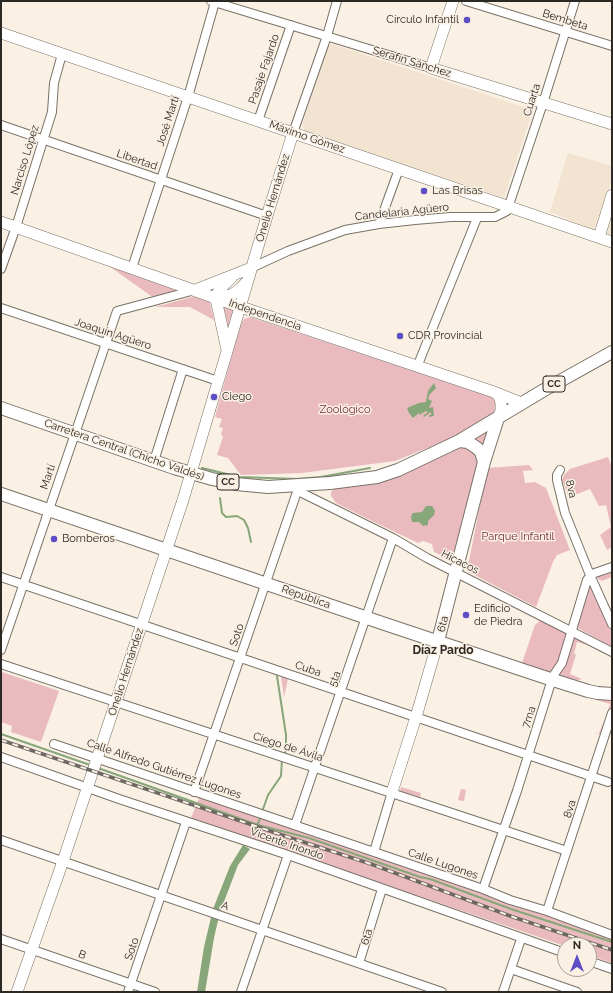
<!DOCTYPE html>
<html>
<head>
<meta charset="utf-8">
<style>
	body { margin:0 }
	#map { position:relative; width:613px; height:993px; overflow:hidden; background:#faf0e4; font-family:Raleway,sans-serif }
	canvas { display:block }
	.frame { position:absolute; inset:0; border:2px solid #2c2924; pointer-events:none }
	.north { position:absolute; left:557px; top:937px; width:40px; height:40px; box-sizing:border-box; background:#faf0e4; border:1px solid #a8a097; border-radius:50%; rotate:0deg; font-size:11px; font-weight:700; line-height:16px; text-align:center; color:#2c2924 }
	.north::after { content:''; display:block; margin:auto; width:14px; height:18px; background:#5c4dc5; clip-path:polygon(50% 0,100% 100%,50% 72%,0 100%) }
</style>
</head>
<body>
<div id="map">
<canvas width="613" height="993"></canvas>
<div class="frame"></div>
<div class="north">N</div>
</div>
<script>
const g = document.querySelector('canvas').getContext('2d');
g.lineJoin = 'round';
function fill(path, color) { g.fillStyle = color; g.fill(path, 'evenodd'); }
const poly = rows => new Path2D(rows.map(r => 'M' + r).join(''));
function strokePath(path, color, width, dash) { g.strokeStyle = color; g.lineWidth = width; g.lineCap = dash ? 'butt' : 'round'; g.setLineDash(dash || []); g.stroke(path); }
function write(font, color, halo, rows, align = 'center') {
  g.font = font + ' Raleway,sans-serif'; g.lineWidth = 3; g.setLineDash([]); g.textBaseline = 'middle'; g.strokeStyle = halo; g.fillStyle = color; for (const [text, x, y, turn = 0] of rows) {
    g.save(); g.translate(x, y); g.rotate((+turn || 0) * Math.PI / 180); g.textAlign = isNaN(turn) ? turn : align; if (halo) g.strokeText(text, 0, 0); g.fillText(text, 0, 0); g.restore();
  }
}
const built = poly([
	[332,44,533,110,504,198,306,132,302,126,327,46],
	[568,153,612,166,612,179,595,231,550,212],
	[612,211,612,235,605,233]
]);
const green = poly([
	[106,264,183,290,154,298],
	[199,295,209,299,214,320,190,307,155,307],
	[223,307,235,307,228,334],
	[250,317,495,398,499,411,465,433,395,461,302,473,241,475,228,458,217,455,223,437,221,434,223,428,219,427,222,419,215,417,241,323,244,319],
	[485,433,487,433,483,452,472,441],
	[461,446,466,447,472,452,476,457,479,463,453,561,434,552,432,544,423,541,418,543,368,519,336,503,331,496,331,492,334,489,378,483,398,476],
	[608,457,612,468,612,547,607,550,600,535,611,527,606,505,599,506,590,489,569,497,562,480,564,475,570,469],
	[529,465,533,470,523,471,525,483,535,482,546,488,570,550,557,555,553,562,536,607,467,571,480,505,486,468],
	[612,571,612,577,602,581,598,579,598,577,601,574],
	[590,586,593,586,612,630,612,647,576,627,588,587],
	[541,620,566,632,567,637,558,664,551,673,523,664,522,663,535,625],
	[575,637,585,642,588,645,577,642,574,653,576,655,570,674,582,679,575,681,564,677,559,676,558,675],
	[2,672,59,691,41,742,11,732,12,726,1,722],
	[281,676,286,677,288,679,284,697],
	[590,697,609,697,611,701,611,709,600,734,595,733,599,733,606,717,610,704,590,698],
	[401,787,421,793,420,797,400,791],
	[461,789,466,790,464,801,458,800],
	[200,796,612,937,612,963,589,955,589,945,565,945,565,946,191,818]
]);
const water = poly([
	[434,383,436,388,430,394,428,399,432,401,429,408,433,407,434,416,429,417,429,415,431,415,431,412,424,417,423,416,428,412,426,411,415,418,420,415,419,413,413,418,409,413,407,408,419,403,426,402,428,391],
	[426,506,432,506,435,511,434,515,428,521,428,525,423,526,419,522,412,522,411,516,413,513,422,512],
	[243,845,250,849,238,865,220,912,214,938,205,992,197,992,204,947,213,909,230,866]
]);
const stream = poly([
	[202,468,239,477,297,479,321,477,370,468],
	[220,498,222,513,226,517,237,516,244,520,248,528,251,542],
	[277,676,286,735,286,751,284,755],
	[1,734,90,765],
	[98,768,258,825,309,838,420,877,430,879,511,909,612,942],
	[262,812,268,795,281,776,282,759],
	[253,836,261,816]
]);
const street = poly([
	[211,1,431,68],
	[466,1,612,46],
	[258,121,291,25],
	[1,125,267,216],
	[293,133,327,36,337,1],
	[379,224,399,169],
	[132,268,188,97,215,2],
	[251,268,288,251,345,230,379,224,415,220,451,217,495,217,507,211,543,103,575,1],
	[1,269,16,227,52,112,54,83,62,54],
	[1,308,218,381],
	[417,367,477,218],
	[154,461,183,369],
	[560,470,557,475,557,480,565,513,590,575,612,624],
	[298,491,393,538,427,558,612,652],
	[1,577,608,782],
	[1,650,117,311,195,290],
	[1,664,567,851],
	[54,744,374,852,483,889,510,900,547,911,612,935],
	[1,757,119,799,288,855,565,953],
	[194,792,299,486],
	[295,825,393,538],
	[1,840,442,992],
	[374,852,392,792],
	[483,889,517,791,553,676,562,663,587,580,592,574,612,567],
	[547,911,612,713],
	[1,939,155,992],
	[589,961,612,969],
	[359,963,382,889],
	[511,969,577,992],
	[128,992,186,822],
	[241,992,288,855],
	[503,992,521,939]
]);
const secondary = poly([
	[453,1,431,68,612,124],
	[1,33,612,242],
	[1,222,241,307,494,392,522,403],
	[599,237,612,195],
	[195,290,251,268],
	[219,299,233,294,241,288,248,280],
	[227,350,216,299,219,290,232,277],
	[494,392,499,396,501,403,501,411,498,418],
	[392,792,416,717,438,641],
	[17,992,63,861,183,500,267,216,293,133]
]);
const primary = poly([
	[1,408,174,468,212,479,236,484,268,487,330,483,377,477,398,470,459,441,544,390,612,352],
	[459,441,468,442,477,448,481,452,484,462],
	[1,494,388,625,550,679,588,691,598,693,612,694],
	[438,641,484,462,498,418]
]);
const rail = poly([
	[1,740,288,837,371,864,513,917,612,950]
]);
const markers = [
	[467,20,4,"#5c4dc5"],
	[424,191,4,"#5c4dc5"],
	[400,336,4,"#5c4dc5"],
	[214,397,4,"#5c4dc5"],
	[54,539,4,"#5c4dc5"],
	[466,615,4,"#5c4dc5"]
];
const shields = [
	[554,384,22],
	[228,482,22]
];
const shieldNames = [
	["CC",554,384],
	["CC",228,482]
];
const poiNames = [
	["Círculo Infantil",459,20,"right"],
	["Las Brisas",432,191],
	["CDR Provincial",408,336],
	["Ciego",222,397],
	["Bomberos",62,539],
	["Edificio",474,609],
	["de Piedra",474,622]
];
const streetNames = [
	["Bembeta",565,20,17],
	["Serafín Sánchez",412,62,17],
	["Pasaje Fajardo",264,69,-71],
	["Cuarta",532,100,-72],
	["José Martí",168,121,-72],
	["Máximo Gómez",307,137,19],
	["Narciso López",25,160,-73],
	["Libertad",137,160,19],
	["Onelio Hernández",273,198,-73],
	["Candelaria Agüero",402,212,-6],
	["Independencia",265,315,19],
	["Joaquín Agüero",113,334,18],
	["Carretera Central (Chicho Valdés)",124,450,19],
	["Martí",48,477,-71],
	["8va",571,489,77],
	["Hicacos",460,562,27],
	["República",306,597,19],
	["6ta",443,624,-76],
	["Soto",237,635,-71],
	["Cuba",308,669,19],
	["Onelio Hernández",126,672,-72],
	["5ta",335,679,-71],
	["7ma",529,717,-71],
	["Ciego de Ávila",288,747,18],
	["Calle Alfredo Gutiérrez Lugones",164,769,19],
	["8va",570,809,-72],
	["Vicente Iriondo",287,844,19],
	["Calle Lugones",443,864,19],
	["A",225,906,19],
	["6ta",367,937,-73],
	["Soto",132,949,-71],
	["B",82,955,20]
];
const parkNames = [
	["Zoológico",345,410],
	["Parque Infantil",518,537]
];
const neighbourhoodNames = [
	["Díaz Pardo",443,650]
];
fill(built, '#f2e4d1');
fill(green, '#eabbbe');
fill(water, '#87a679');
strokePath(stream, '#87a679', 2);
strokePath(street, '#797166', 10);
strokePath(secondary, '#797166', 12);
strokePath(primary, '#797166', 14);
strokePath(street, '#fff', 8);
strokePath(secondary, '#fff', 11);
strokePath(primary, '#fff', 12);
strokePath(rail, '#6d6861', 3.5);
strokePath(rail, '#faf0e4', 2, [6]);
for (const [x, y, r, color] of markers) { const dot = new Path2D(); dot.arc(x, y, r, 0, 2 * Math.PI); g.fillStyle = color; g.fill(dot); strokePath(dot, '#faf0e4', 1.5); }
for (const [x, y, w] of shields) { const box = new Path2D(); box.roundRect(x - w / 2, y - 8, w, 16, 3); g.fillStyle = '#faf0e4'; g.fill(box); strokePath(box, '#2c2924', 1); }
write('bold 10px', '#2c2924', null, shieldNames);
write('11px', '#2c2924', '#faf0e4', poiNames, 'left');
write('11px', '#2c2924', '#faf0e4', streetNames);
write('11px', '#742c36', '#faf0e4', parkNames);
write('bold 12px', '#2c2924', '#faf0e4', neighbourhoodNames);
</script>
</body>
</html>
